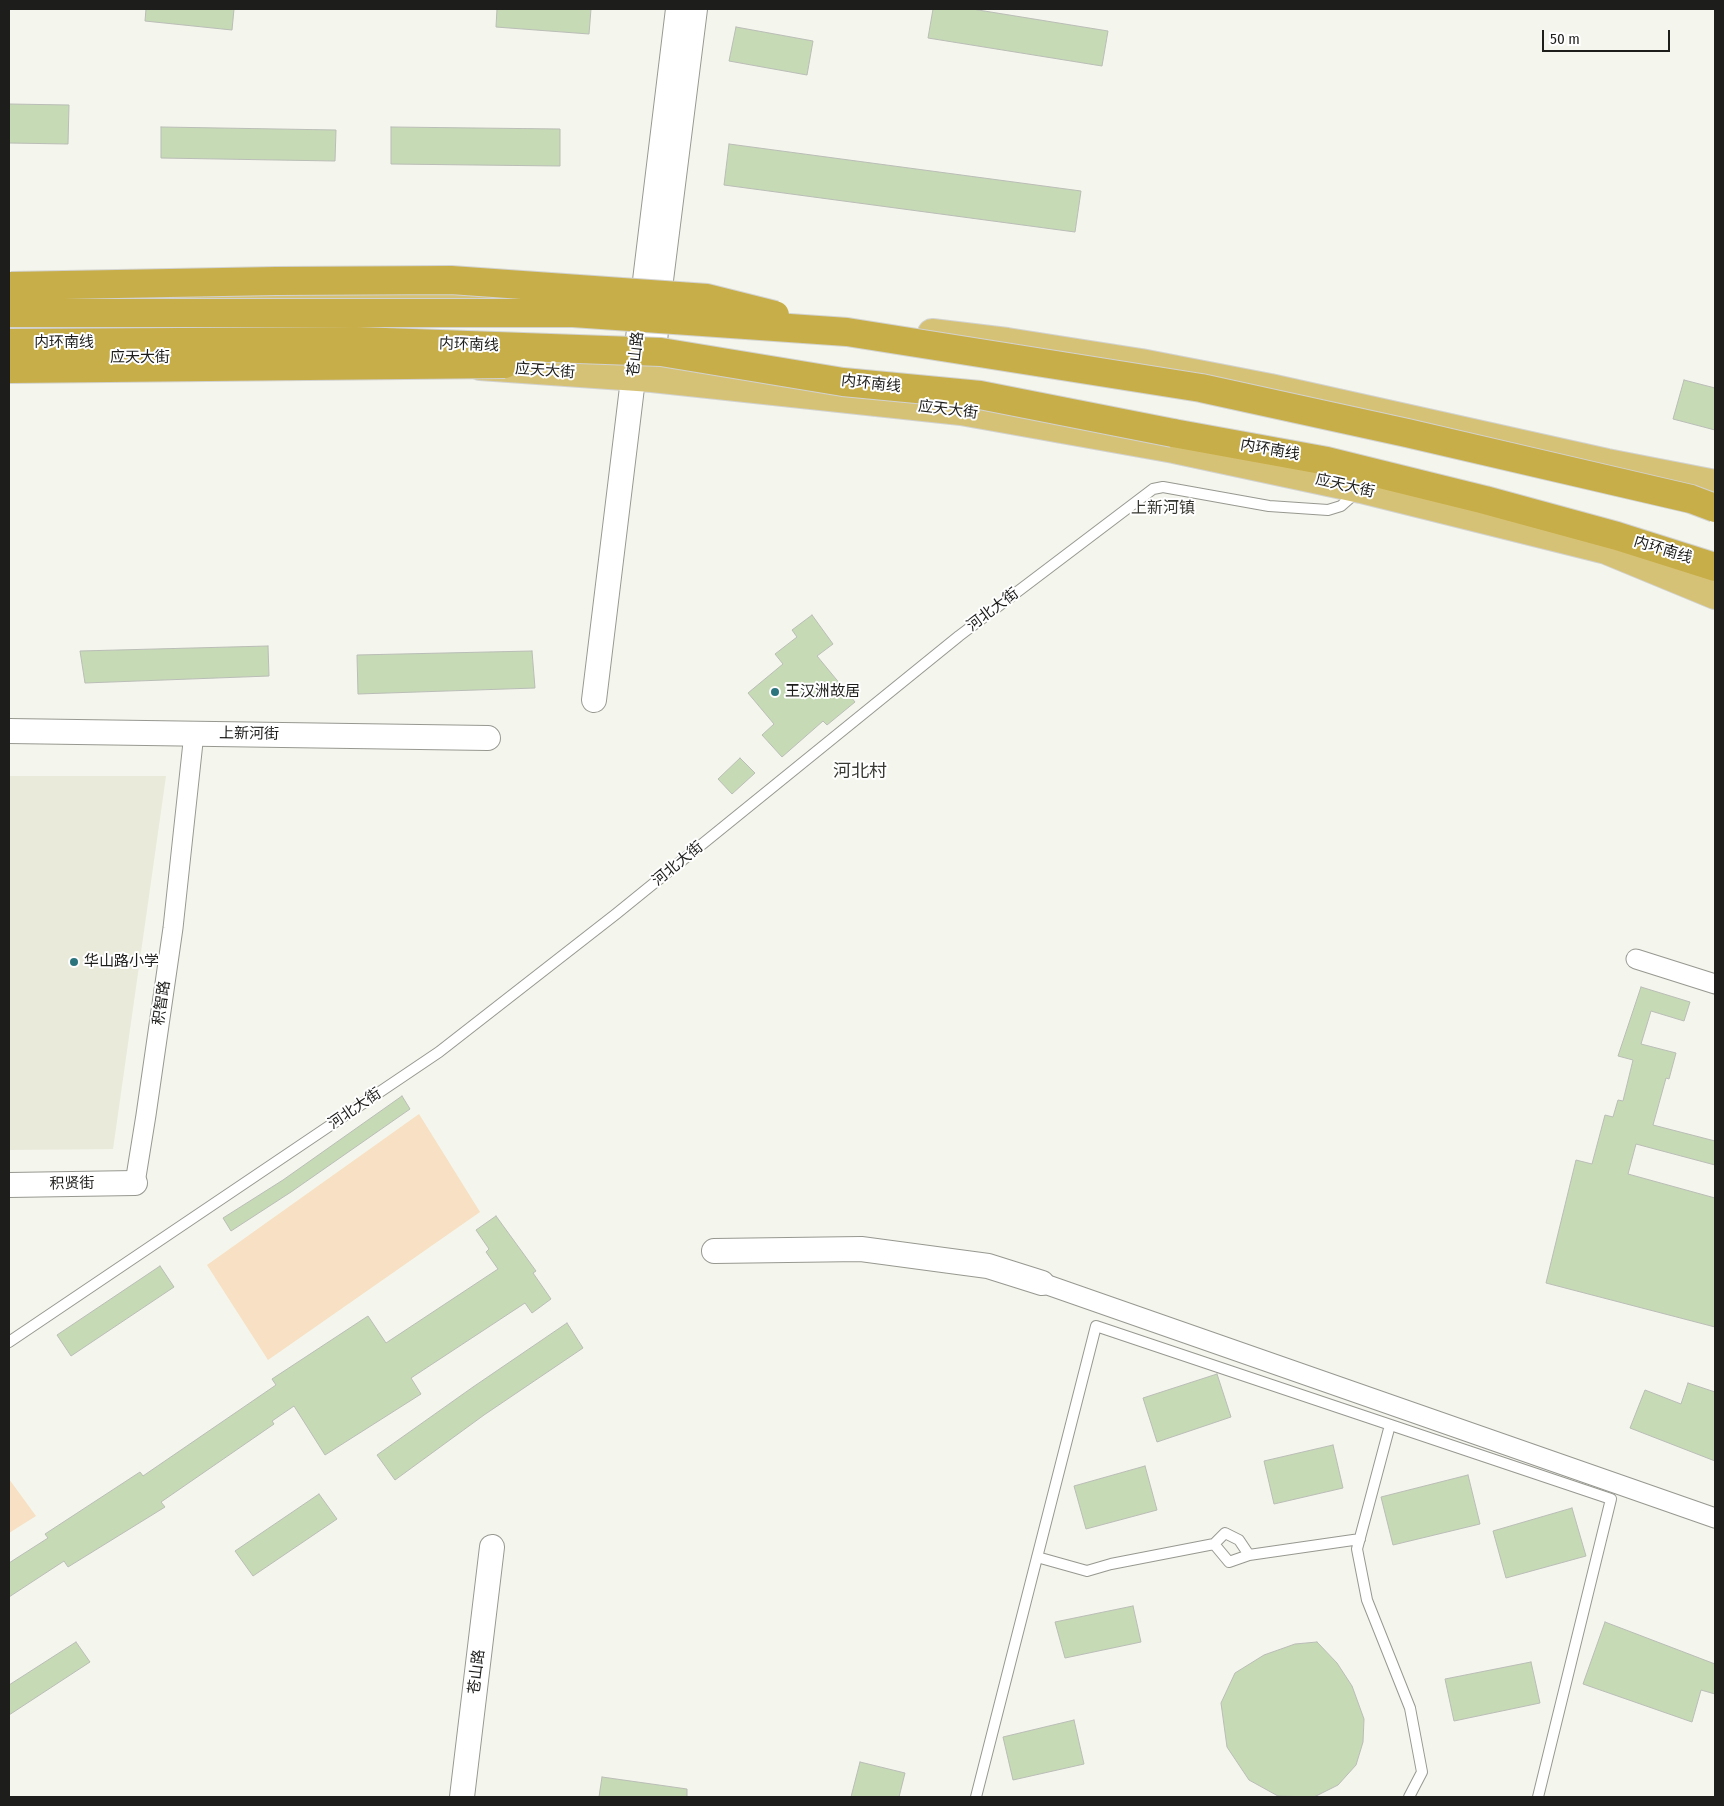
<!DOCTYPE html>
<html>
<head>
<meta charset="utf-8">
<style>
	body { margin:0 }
	#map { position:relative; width:1724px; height:1806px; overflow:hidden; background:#f4f5ec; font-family:"Fira Sans Condensed",sans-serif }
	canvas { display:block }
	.frame { position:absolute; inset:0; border:10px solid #1d1e1b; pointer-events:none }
	.scale { position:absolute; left:1542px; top:30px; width:128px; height:22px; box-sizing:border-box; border:2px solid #1d1e1b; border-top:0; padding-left:6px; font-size:15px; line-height:18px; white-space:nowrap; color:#1d1e1b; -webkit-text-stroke:4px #fff; paint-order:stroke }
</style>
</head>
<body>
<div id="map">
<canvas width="1724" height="1806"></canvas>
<div class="frame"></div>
<div class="scale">50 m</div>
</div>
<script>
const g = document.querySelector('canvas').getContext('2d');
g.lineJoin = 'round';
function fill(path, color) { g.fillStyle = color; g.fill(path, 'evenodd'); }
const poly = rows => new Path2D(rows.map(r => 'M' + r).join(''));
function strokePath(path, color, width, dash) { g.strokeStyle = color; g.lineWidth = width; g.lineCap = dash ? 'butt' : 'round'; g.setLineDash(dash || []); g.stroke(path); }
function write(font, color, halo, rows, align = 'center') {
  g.font = font + ' "Fira Sans Condensed","Noto Sans SC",sans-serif'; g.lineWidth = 4; g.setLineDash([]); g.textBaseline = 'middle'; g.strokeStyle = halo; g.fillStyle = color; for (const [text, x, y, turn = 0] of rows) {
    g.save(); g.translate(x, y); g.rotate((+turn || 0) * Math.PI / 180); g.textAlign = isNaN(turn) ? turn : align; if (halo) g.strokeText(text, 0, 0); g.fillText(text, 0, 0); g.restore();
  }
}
const built = poly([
	[9,776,166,776,113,1149,9,1150]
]);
const green = poly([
	[419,1114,480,1212,268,1360,207,1265],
	[9,1479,36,1516,9,1533]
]);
const building = poly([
	[146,9,234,9,232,30,145,21,146,9],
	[497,9,591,9,589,34,496,27,497,9],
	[933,9,972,9,1108,31,1102,66,928,38,933,9],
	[736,27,813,41,807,75,729,61,736,27],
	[9,104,69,105,68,144,9,143,9,104],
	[161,127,336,130,335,161,161,158,161,127],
	[391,127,560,129,560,166,391,164,391,127],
	[729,144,1081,191,1075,232,724,185,729,144],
	[1684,380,1715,388,1715,430,1673,419,1684,380],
	[812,615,833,644,817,656,855,702,827,725,823,721,782,757,762,735,774,724,748,693,783,664,775,654,797,637,792,630,812,615],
	[268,646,269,676,85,683,80,651,268,646],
	[532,651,535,688,358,694,357,655,532,651],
	[740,758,755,773,732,794,718,779,740,758],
	[1641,987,1690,1002,1684,1021,1651,1011,1641,1044,1676,1053,1669,1079,1666,1078,1653,1125,1715,1141,1715,1165,1636,1144,1628,1174,1715,1198,1715,1327,1546,1283,1576,1160,1592,1164,1605,1115,1613,1117,1618,1100,1623,1101,1633,1060,1618,1056,1641,987],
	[402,1096,410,1109,291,1192,231,1231,223,1218,283,1180,402,1096],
	[496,1216,536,1271,533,1273,551,1299,532,1313,525,1303,411,1378,421,1394,325,1455,294,1406,272,1421,274,1424,161,1502,165,1507,68,1567,64,1561,9,1597,9,1563,48,1538,45,1534,140,1472,143,1476,276,1385,272,1379,368,1316,386,1343,498,1269,486,1252,489,1249,476,1230,496,1216],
	[160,1266,174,1287,71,1356,57,1335,160,1266],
	[567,1323,583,1348,484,1415,395,1480,377,1455,473,1387,567,1323],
	[1217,1374,1231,1417,1157,1442,1143,1398,1217,1374],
	[1688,1383,1715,1392,1715,1461,1630,1428,1645,1390,1681,1404,1688,1383],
	[1333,1445,1343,1488,1274,1504,1264,1461,1333,1445],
	[1145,1466,1157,1510,1086,1529,1074,1486,1145,1466],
	[1468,1475,1480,1524,1393,1545,1381,1497,1468,1475],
	[319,1494,337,1519,253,1576,235,1551,319,1494],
	[1572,1508,1586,1556,1506,1578,1493,1531,1572,1508],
	[1133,1606,1141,1642,1065,1658,1055,1622,1133,1606],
	[1605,1622,1715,1664,1715,1694,1701,1690,1692,1722,1583,1684,1605,1622],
	[76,1642,90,1662,9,1715,9,1685,76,1642],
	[1317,1642,1337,1663,1352,1686,1364,1719,1363,1742,1356,1765,1338,1785,1314,1797,1278,1796,1249,1780,1227,1747,1221,1703,1235,1673,1264,1655,1295,1644,1317,1642],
	[1531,1662,1540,1703,1454,1721,1445,1679,1531,1662],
	[1074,1720,1084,1764,1013,1780,1003,1737,1074,1720],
	[860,1762,905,1773,899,1797,851,1797,860,1762],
	[602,1777,687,1789,687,1797,599,1797,602,1777]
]);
const service = poly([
	[9,1342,439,1052,616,914,959,636,1153,489,1163,487,1269,506,1328,510,1341,506,1358,491],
	[1390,1425,1357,1549,1367,1600,1410,1708,1422,1772,1409,1797],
	[1214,1544,1229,1562,1249,1555],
	[1037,1557,1087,1571,1111,1564,1214,1544,1225,1533,1239,1540,1249,1555,1360,1539],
	[976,1797,1096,1326,1611,1499,1538,1797]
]);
const minor = poly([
	[1636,959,1715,984],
	[135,1183,146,1115,173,928,194,733],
	[1042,1283,1715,1518]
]);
const tertiary = poly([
	[653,369,658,304,695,9],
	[594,700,678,9],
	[9,731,488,738],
	[9,1185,135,1183],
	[714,1251,861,1249,988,1266,1042,1283],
	[462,1797,492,1547]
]);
const primary = poly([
	[183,296,363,296,533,300],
	[932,333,1007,342,1141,363,1270,388,1607,463,1715,484],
	[480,366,652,378,961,411,1174,449,1361,489,1606,550,1715,595]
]);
const trunk = poly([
	[1173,433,1327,461,1485,500,1617,536,1715,567]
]);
const trunkBridge = poly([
	[11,286,276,281,451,280,707,298,775,315],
	[9,313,573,313,847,332,1201,388,1407,433,1691,499,1715,508],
	[9,343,357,341,661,352,843,382,980,395,1173,433],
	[9,369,505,364]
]);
const markers = [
	[775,692,5,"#2c747d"],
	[74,962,5,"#2c747d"]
];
const streetNames = [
	["内环南线",64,343],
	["内环南线",469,345,2],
	["苍山路",636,354,-84],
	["应天大街",140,358],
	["应天大街",545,371,4],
	["内环南线",871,384,6],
	["应天大街",948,410,7],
	["内环南线",1270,450,10],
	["应天大街",1345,486,13],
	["内环南线",1663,550,17],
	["河北大街",993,610,-37],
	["上新河街",249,734,1],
	["河北大街",678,864,-39],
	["积智路",162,1003,-82],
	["河北大街",355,1109,-34],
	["积贤街",72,1184,-1],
	["苍山路",477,1672,-83]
];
const poiNames = [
	["王汉洲故居",785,692],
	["华山路小学",84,962]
];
const neighbourhoodNames = [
	["上新河镇",1163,509]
];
const quarterNames = [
	["河北村",860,772]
];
fill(built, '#e9eada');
fill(green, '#f7e0c3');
fill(building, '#c7dab6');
strokePath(building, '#b9bdb6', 1);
strokePath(service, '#979890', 12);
strokePath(minor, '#979890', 21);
strokePath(tertiary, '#979890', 26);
strokePath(primary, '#d2d2d1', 30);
strokePath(trunk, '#d2d2d1', 30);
strokePath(service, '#fff', 10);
strokePath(minor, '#fff', 19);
strokePath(tertiary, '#fff', 24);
strokePath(primary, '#d6c276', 28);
strokePath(trunk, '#c8ae48', 28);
strokePath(trunkBridge, '#d2d2d1', 30, []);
strokePath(trunkBridge, '#c8ae48', 28);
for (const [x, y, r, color] of markers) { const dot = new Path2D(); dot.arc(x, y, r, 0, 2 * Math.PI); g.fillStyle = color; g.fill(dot); strokePath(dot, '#fff', 2); }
write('15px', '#1d1e1b', '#fff', streetNames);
write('15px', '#1d1e1b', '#fff', poiNames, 'left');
write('16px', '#373831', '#fff', neighbourhoodNames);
write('18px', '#373831', '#fff', quarterNames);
</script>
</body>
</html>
